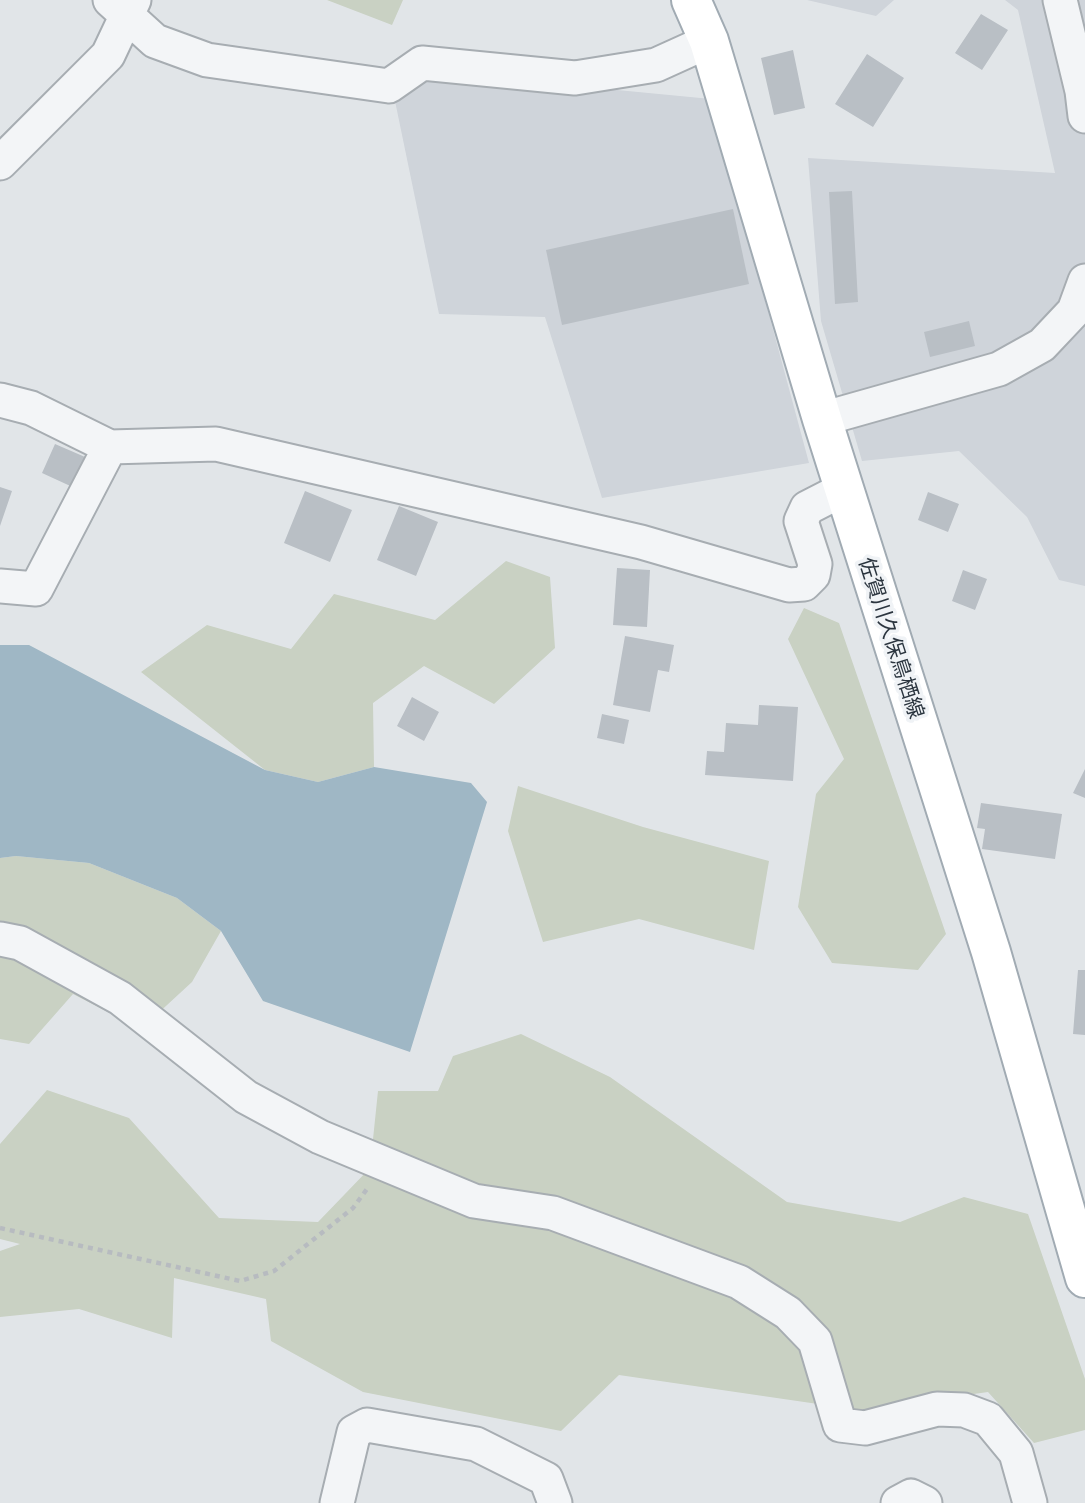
<!DOCTYPE html>
<html>
<head>
<meta charset="utf-8">
<style>
	body { margin:0 }
	canvas { display:block; background:#e1e5e8 }
</style>
</head>
<body>
<canvas width="1085" height="1503"></canvas>
<script>
const g = document.querySelector('canvas').getContext('2d');
g.lineJoin = 'round';
function fill(path, color) { g.fillStyle = color; g.fill(path, 'evenodd'); }
const poly = rows => new Path2D(rows.map(r => 'M' + r).join(''));
function strokePath(path, color, width, dash) { g.strokeStyle = color; g.lineWidth = width; g.lineCap = dash ? 'butt' : 'round'; g.setLineDash(dash || []); g.stroke(path); }
function write(font, color, halo, rows, align = 'center') {
  g.font = font + ' "Asap Condensed","Noto Sans JP",sans-serif'; g.lineWidth = 7; g.setLineDash([]); g.textBaseline = 'middle'; g.strokeStyle = halo; g.fillStyle = color; for (const [text, x, y, turn = 0] of rows) {
    g.save(); g.translate(x, y); g.rotate((+turn || 0) * Math.PI / 180); g.textAlign = isNaN(turn) ? turn : align; if (halo) g.strokeText(text, 0, 0); g.fillText(text, 0, 0); g.restore();
  }
}
const built = poly([
	[807,0,894,0,876,16],
	[1005,0,1085,0,1085,586,1059,580,1027,517,959,451,862,461,821,321,808,158,1055,173,1018,10],
	[430,72,711,99,809,463,602,498,545,317,439,314,395,101]
]);
const green = poly([
	[327,0,403,0,392,25],
	[506,561,550,577,555,648,494,704,424,666,373,703,374,767,318,782,265,770,141,672,207,625,291,649,334,594,435,620],
	[804,608,839,623,946,934,918,970,832,963,798,907,816,794,844,759,788,639],
	[518,786,643,827,769,861,754,950,639,919,543,942,508,831],
	[16,856,89,863,177,898,221,931,192,982,141,1029,73,994,29,1044,0,1039,0,858],
	[521,1034,610,1077,787,1202,900,1222,964,1197,1028,1214,1085,1379,1085,1430,1034,1443,988,1392,859,1410,619,1375,561,1431,363,1392,271,1341,266,1299,174,1278,172,1338,79,1309,0,1317,0,1251,20,1244,0,1239,0,1144,47,1090,129,1118,219,1218,318,1222,370,1168,378,1091,438,1091,453,1056]
]);
const water = poly([
	[0,645,29,645,265,770,318,782,374,767,471,783,487,802,410,1052,263,1001,221,931,177,898,89,863,16,856,0,858]
]);
const building = poly([
	[981,14,1008,30,982,70,955,53],
	[793,50,805,108,774,115,761,58],
	[867,54,904,78,873,127,835,104],
	[852,191,858,302,835,304,829,192],
	[733,209,749,284,562,325,546,250],
	[969,321,975,346,930,357,924,332],
	[55,444,92,460,79,490,42,473],
	[0,487,12,491,0,526],
	[305,491,352,510,330,562,284,543],
	[928,492,959,504,948,532,918,520],
	[399,506,438,522,416,576,377,560],
	[617,568,650,570,647,627,613,625],
	[963,570,987,579,975,610,952,601],
	[625,636,674,645,669,672,658,670,650,712,613,705],
	[412,697,439,712,424,741,397,726],
	[759,705,798,707,793,781,705,775,707,751,724,752,726,723,758,725],
	[602,714,629,720,624,744,597,738],
	[1085,769,1085,798,1073,793],
	[981,803,1062,814,1055,859,982,849,985,829,977,828],
	[1078,970,1085,970,1085,1035,1073,1034]
]);
const path = poly([
	[0,1228,240,1281,274,1271,353,1208,367,1189]
]);
const minor = poly([
	[110,0,155,41,207,60,389,86,422,63,575,78,656,65,709,41],
	[1060,0,1082,91,1085,116],
	[0,163,108,55,134,0],
	[0,400,31,408,110,447,216,444,641,542,789,585,804,584,813,575,815,564,801,521,807,508,844,489],
	[822,419,999,369,1042,345,1074,311,1085,281],
	[0,586,36,589,110,447],
	[0,939,20,943,120,998,246,1097,320,1137,474,1201,553,1213,739,1282,788,1313,815,1341,840,1425,865,1428,937,1409,964,1410,988,1419,1016,1453,1030,1503],
	[337,1503,354,1432,367,1425,476,1444,546,1479,555,1503],
	[898,1503,911,1496,925,1503]
]);
const major = poly([
	[691,0,709,41,822,419,991,952,1085,1278]
]);
const streetNames = [
	["佐賀川久保鳥栖線",891,638,72]
];
fill(built, '#cfd4da');
fill(green, '#c9d1c3');
fill(water, '#9fb7c5');
fill(building, '#b9bfc5');
strokePath(minor, '#a7adb2', 37);
strokePath(major, '#a1abb3', 42);
strokePath(path, '#b7bbc0', 4.5, [5, 5]);
strokePath(minor, '#f3f5f7', 33);
strokePath(major, '#fff', 38);
write('21px', '#2b353f', '#f0f3f6', streetNames);
</script>
</body>
</html>
